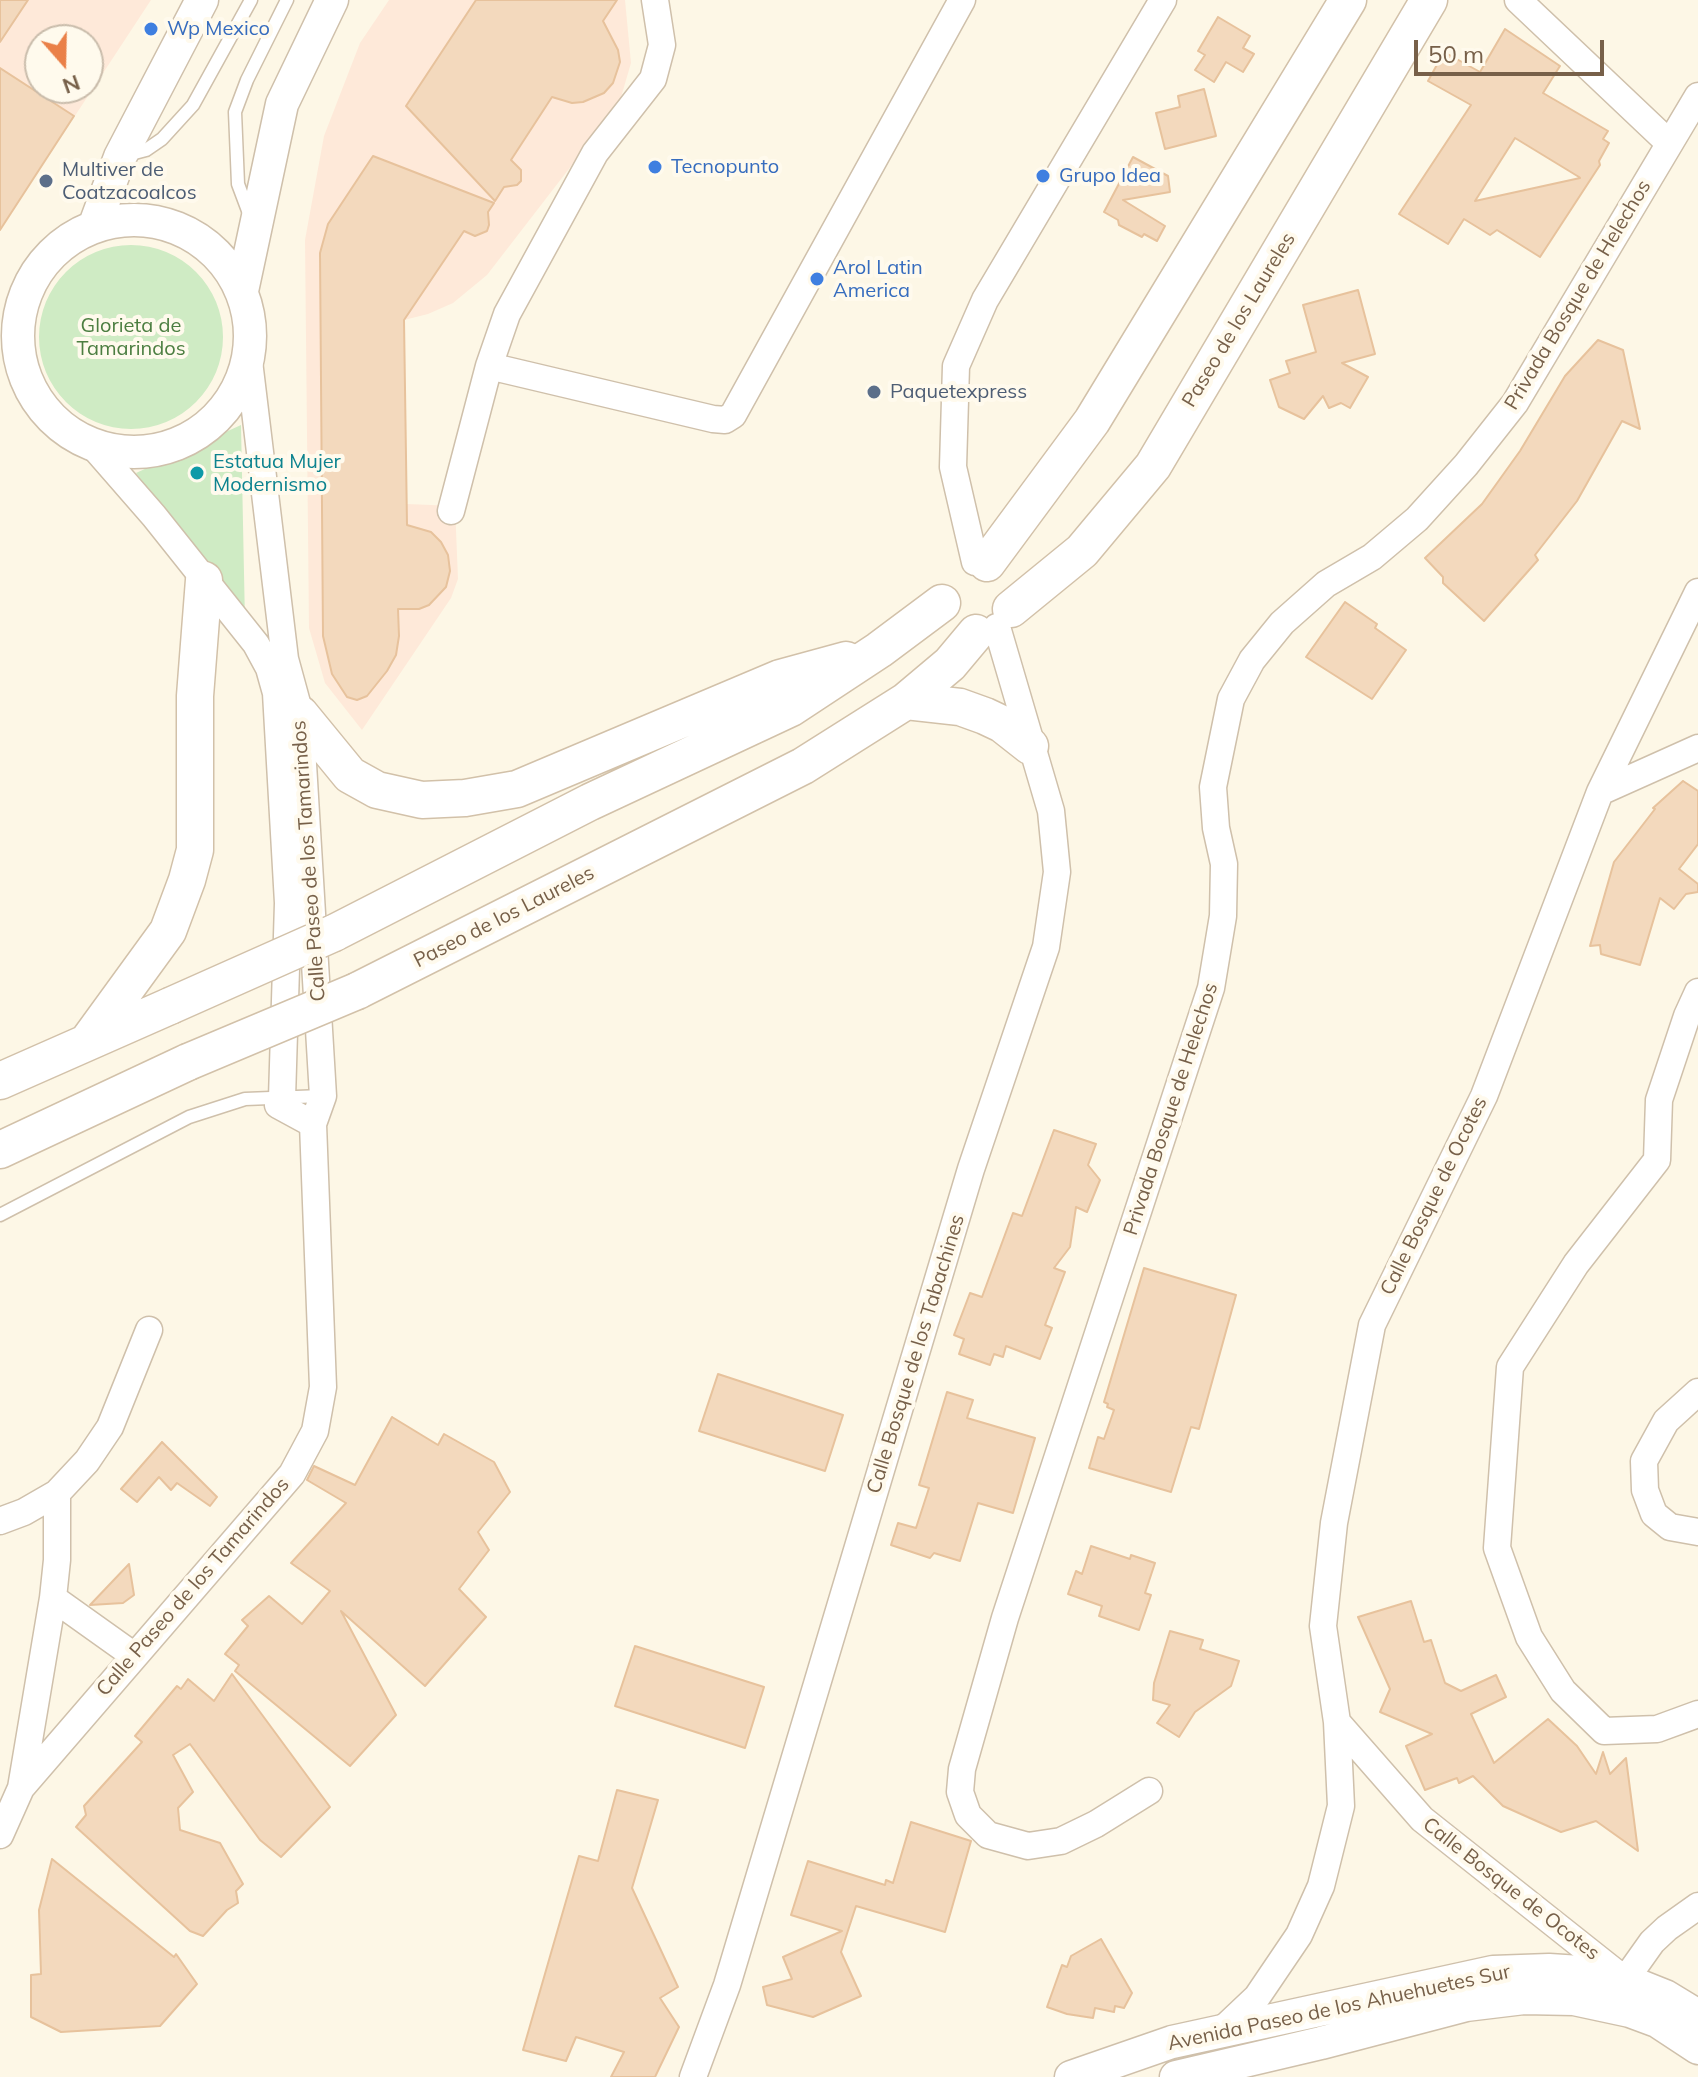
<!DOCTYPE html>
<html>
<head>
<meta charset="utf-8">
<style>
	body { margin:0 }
	#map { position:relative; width:1698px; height:2077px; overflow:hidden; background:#fdf7e6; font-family:Mulish,sans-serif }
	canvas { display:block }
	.north { position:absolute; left:24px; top:24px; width:80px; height:80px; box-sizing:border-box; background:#fffaed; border:2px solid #c9bcab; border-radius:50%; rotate:160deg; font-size:22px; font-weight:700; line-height:32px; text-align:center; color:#776049 }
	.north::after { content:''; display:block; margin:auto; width:28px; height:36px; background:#ea8048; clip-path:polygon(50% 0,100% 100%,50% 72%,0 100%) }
	.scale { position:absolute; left:1414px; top:40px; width:190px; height:36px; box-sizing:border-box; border:4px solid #776049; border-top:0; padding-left:10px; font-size:24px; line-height:28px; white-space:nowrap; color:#776049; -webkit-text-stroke:6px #fffaed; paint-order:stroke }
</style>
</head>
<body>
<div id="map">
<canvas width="1698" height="2077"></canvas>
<div class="north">N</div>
<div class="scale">50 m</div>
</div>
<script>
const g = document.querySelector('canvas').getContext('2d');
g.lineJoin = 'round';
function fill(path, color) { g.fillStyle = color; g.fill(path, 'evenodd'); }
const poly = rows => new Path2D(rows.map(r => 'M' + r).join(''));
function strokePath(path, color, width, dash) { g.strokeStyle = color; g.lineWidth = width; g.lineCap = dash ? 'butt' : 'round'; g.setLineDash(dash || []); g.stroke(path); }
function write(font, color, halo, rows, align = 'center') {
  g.font = font + ' Mulish,sans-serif'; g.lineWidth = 8; g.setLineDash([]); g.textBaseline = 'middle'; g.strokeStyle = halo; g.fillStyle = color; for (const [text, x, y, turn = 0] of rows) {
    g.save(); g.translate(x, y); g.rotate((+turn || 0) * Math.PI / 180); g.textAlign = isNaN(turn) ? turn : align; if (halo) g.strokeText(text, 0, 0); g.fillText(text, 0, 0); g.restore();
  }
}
const commercial = poly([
	[0,0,151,0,0,230],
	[40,40,88,40,88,88,40,88],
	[389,0,625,0,631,63,619,104,487,275,453,303,428,314,404,320,407,504,455,506,458,579,451,598,362,730,325,683,309,628,305,240,324,136,360,43]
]);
const green = poly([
	'39 337a92 92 0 1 1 184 0a92 92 0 1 1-184 0Z',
	[241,425,245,622,136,473]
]);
const building = poly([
	[0,0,28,0,0,42,0,0],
	[476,0,617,0,603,21,618,50,620,62,613,83,604,93,583,102,572,103,552,97,511,160,521,170,521,181,517,185,504,187,495,201,406,106,476,0],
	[1218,17,1250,36,1243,48,1254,54,1243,72,1226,62,1214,82,1195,70,1205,55,1198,51,1218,17],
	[1505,29,1560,66,1543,93,1608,131,1603,139,1609,143,1599,161,1600,165,1540,257,1497,230,1490,235,1464,219,1448,244,1399,214,1471,105,1428,81,1444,52,1480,72,1505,29],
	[1515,138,1579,177,1580,178,1475,201,1515,138],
	[0,68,74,116,0,230,0,68],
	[1204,89,1216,136,1165,149,1156,113,1180,107,1178,96,1204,89],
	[373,156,494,203,488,212,489,225,487,231,475,236,464,231,404,320,407,525,431,532,441,542,448,555,450,571,446,587,429,605,419,609,398,609,399,636,396,655,387,671,367,696,357,700,347,697,332,674,323,636,320,253,328,224,373,156],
	[1133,157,1168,176,1170,192,1123,200,1165,226,1157,241,1144,234,1142,237,1119,225,1118,220,1104,212,1133,157],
	[1358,290,1375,354,1342,363,1368,377,1350,408,1341,403,1329,408,1323,396,1304,419,1279,407,1270,380,1290,373,1286,361,1316,352,1303,305,1358,290],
	[1598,340,1623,350,1640,429,1622,421,1577,501,1535,555,1538,560,1484,621,1443,583,1443,577,1425,558,1482,504,1520,451,1565,376,1598,340],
	[1345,602,1377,624,1375,628,1406,650,1372,699,1306,657,1345,602],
	[1683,781,1698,791,1698,844,1679,869,1698,884,1698,892,1686,894,1674,909,1660,898,1640,965,1601,954,1600,945,1590,946,1614,862,1655,809,1653,808,1683,781],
	[1054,1130,1096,1144,1088,1165,1100,1180,1087,1212,1076,1207,1070,1247,1054,1268,1065,1272,1045,1325,1052,1328,1040,1359,1006,1346,1003,1357,994,1354,990,1365,959,1354,964,1339,954,1335,970,1293,982,1297,1013,1213,1022,1216,1054,1130],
	[1144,1268,1236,1295,1199,1429,1191,1427,1171,1492,1089,1468,1098,1437,1104,1439,1114,1410,1107,1407,1108,1404,1104,1402,1144,1268],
	[718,1374,843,1415,825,1471,699,1431,718,1374],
	[947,1392,973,1400,967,1418,1035,1438,1013,1513,978,1503,960,1561,934,1553,930,1558,891,1545,898,1523,916,1528,929,1488,919,1485,947,1392],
	[392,1417,438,1445,444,1434,494,1462,510,1492,478,1532,489,1550,459,1589,486,1617,425,1686,341,1611,396,1715,350,1766,235,1671,239,1665,225,1654,248,1626,242,1620,269,1596,302,1624,330,1591,291,1563,346,1503,307,1480,314,1466,355,1485,392,1417],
	[162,1442,217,1497,210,1506,177,1483,171,1490,159,1477,137,1502,121,1489,162,1442],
	[1091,1546,1130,1559,1131,1555,1155,1563,1145,1593,1151,1595,1139,1630,1099,1616,1102,1606,1068,1594,1076,1571,1082,1574,1091,1546],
	[129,1564,134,1595,123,1603,90,1605,129,1564],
	[1411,1601,1424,1642,1431,1640,1445,1683,1461,1691,1496,1675,1506,1697,1471,1714,1494,1763,1548,1719,1577,1746,1596,1774,1603,1752,1610,1774,1626,1758,1638,1851,1596,1821,1561,1832,1503,1806,1473,1776,1459,1783,1457,1778,1425,1790,1406,1746,1432,1734,1380,1712,1390,1689,1358,1617,1411,1601],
	[1170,1631,1203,1640,1200,1649,1239,1661,1231,1686,1195,1712,1179,1737,1157,1723,1170,1705,1153,1700,1154,1683,1170,1631],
	[635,1646,764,1687,745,1748,615,1706,635,1646],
	[232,1674,330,1807,281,1857,260,1840,190,1744,173,1755,193,1792,178,1808,180,1830,220,1843,243,1884,236,1891,238,1903,227,1910,203,1936,190,1931,76,1827,86,1815,84,1806,142,1742,135,1736,177,1686,181,1689,188,1679,214,1701,232,1674],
	[617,1790,658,1800,632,1888,678,1987,660,1998,679,2027,655,2077,611,2077,624,2052,576,2037,566,2061,523,2050,579,1856,598,1861,617,1790],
	[911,1822,971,1841,945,1932,856,1906,841,1952,861,1996,813,2017,767,2005,763,1987,792,1979,783,1957,842,1931,791,1915,808,1861,885,1885,886,1880,893,1883,911,1822],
	[52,1859,174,1957,176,1954,197,1984,160,2026,61,2032,31,2017,31,1975,41,1974,39,1910,52,1859],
	[1101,1939,1132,1993,1124,2008,1115,2006,1114,2012,1095,2008,1093,2018,1067,2014,1047,2007,1062,1965,1067,1967,1071,1956,1101,1939]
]);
const service = poly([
	[127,155,146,150,162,139,193,105,251,0],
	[250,216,238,184,235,112,247,80,287,0],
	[0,1215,189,1117,245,1099,322,1096]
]);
const minor = poly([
	[1518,0,1669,143],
	[489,366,713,419,725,420,733,415,962,0],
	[93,446,154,516,256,644,269,668,276,693,288,903,282,1098,278,1105,313,1124],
	[451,511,489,366,507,314,595,153,653,79,662,45,655,0],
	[975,562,953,467,956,366,985,300,1163,0],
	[1600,792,1698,592],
	[1698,992,1687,1016,1659,1100,1657,1160,1576,1264,1510,1367,1497,1548,1529,1637,1563,1691,1604,1731,1657,1729,1698,1714],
	[1698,1392,1666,1421,1644,1461,1645,1490,1654,1514,1670,1527,1698,1532],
	[57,1493,57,1560,53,1598,133,1655],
	[0,1521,24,1512,57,1493,87,1461,110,1427,149,1330],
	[1337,1722,1422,1819,1625,1980,1652,1942,1667,1928,1698,1906],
	[21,1788,53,1598],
	[1149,1791,1096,1824,1061,1841,1028,1846,988,1835,968,1815,960,1792,962,1769,1005,1618,1211,988,1223,916,1224,864,1216,828,1213,787,1231,699,1252,660,1282,623,1326,584,1372,557,1417,519,1466,465,1515,403,1698,96],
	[0,1835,21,1788,292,1474,315,1431,323,1387,313,1124,323,1096,300,714,285,659,249,361],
	[1221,2031,1257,1997,1299,1935,1321,1886,1341,1806,1337,1722,1323,1626,1334,1523,1372,1325,1484,1096,1600,792,1698,748],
	[693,2077,727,1985,971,1169,1046,947,1057,872,1051,811,997,627]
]);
const tertiary = poly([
	'18 336a116 116 0 1 1 232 0a116 116 0 1 1-232 0Z',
	[94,227,120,157,202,0],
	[242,291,282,104,332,0],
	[1071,2077,1172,2042,1493,1972,1549,1970,1580,1972,1625,1980,1665,1996,1698,2016],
	[1176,2077,1321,2043,1466,2005,1524,1998,1574,1999,1630,2011,1657,2021,1698,2048]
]);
const secondary = poly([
	[987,563,1092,421,1348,0],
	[1011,609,1082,551,1153,466,1429,0],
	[906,701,960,707,985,716,1002,724,1030,746],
	[300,714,350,775,377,790,422,800,465,798,517,789,780,678,846,660],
	[334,933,590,802,791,708,879,650,942,603],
	[357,991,803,766,906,701,950,664,976,633],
	[88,1041,168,931,187,880,195,850,195,696,204,580],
	[0,1081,170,1006],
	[0,1150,188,1062]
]);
const secondaryBridge = poly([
	[170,1006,334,933],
	[188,1062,357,991]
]);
const markers = [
	[151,29,8,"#3f7fe0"],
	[655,167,8,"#3f7fe0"],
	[1043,176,8,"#3f7fe0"],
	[46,181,8,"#5c6f8a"],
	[817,279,8,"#3f7fe0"],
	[874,392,8,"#5c6f8a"],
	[197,473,8,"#0f9aa8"]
];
const shopNames = [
	["Wp Mexico",167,29],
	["Tecnopunto",671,167],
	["Grupo Idea",1059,176],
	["Arol Latin",833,268],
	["America",833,291]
];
const serviceNames = [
	["Multiver de",62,170],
	["Coatzacoalcos",62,193],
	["Paquetexpress",890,392]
];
const streetNames = [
	["Privada Bosque de Helechos",1578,295,-59],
	["Paseo de los Laureles",1239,320,-59],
	["Calle Paseo de los Tamarindos",309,861,-94],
	["Paseo de los Laureles",504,917,-27],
	["Privada Bosque de Helechos",1171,1109,-72],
	["Calle Bosque de Ocotes",1434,1196,-64],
	["Calle Bosque de los Tabachines",916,1354,-73],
	["Calle Paseo de los Tamarindos",193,1587,-49],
	["Calle Bosque de Ocotes",1511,1889,38],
	["Avenida Paseo de los Ahuehuetes Sur",1339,2008,-12]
];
const parkNames = [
	["Glorieta de",131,326],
	["Tamarindos",131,349]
];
const cultureNames = [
	["Estatua Mujer",213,462],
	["Modernismo",213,485]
];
fill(commercial, '#fee9d9');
fill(green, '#cfebc4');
fill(building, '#f3d9bd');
strokePath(building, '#e7c29c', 2);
strokePath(service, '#cfc0ab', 15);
strokePath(minor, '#cfc0ab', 29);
strokePath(tertiary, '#cfc0ab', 35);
strokePath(secondary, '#d2c1a9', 39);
strokePath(service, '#fff', 12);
strokePath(minor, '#fff', 26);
strokePath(tertiary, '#fff', 32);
strokePath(secondary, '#fff', 36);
strokePath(secondaryBridge, '#d2c1a9', 39, []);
strokePath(secondaryBridge, '#fff', 36);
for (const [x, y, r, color] of markers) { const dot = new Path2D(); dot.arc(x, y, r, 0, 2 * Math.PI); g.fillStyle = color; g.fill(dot); strokePath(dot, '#fffaed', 3); }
write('20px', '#366cbe', '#fffaed', shopNames, 'left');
write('20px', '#4e5e75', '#fffaed', serviceNames, 'left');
write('20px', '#776049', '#fffaed', streetNames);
write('20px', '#4c7e41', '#fffaed', parkNames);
write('20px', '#0d838f', '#fffaed', cultureNames, 'left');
</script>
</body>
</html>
